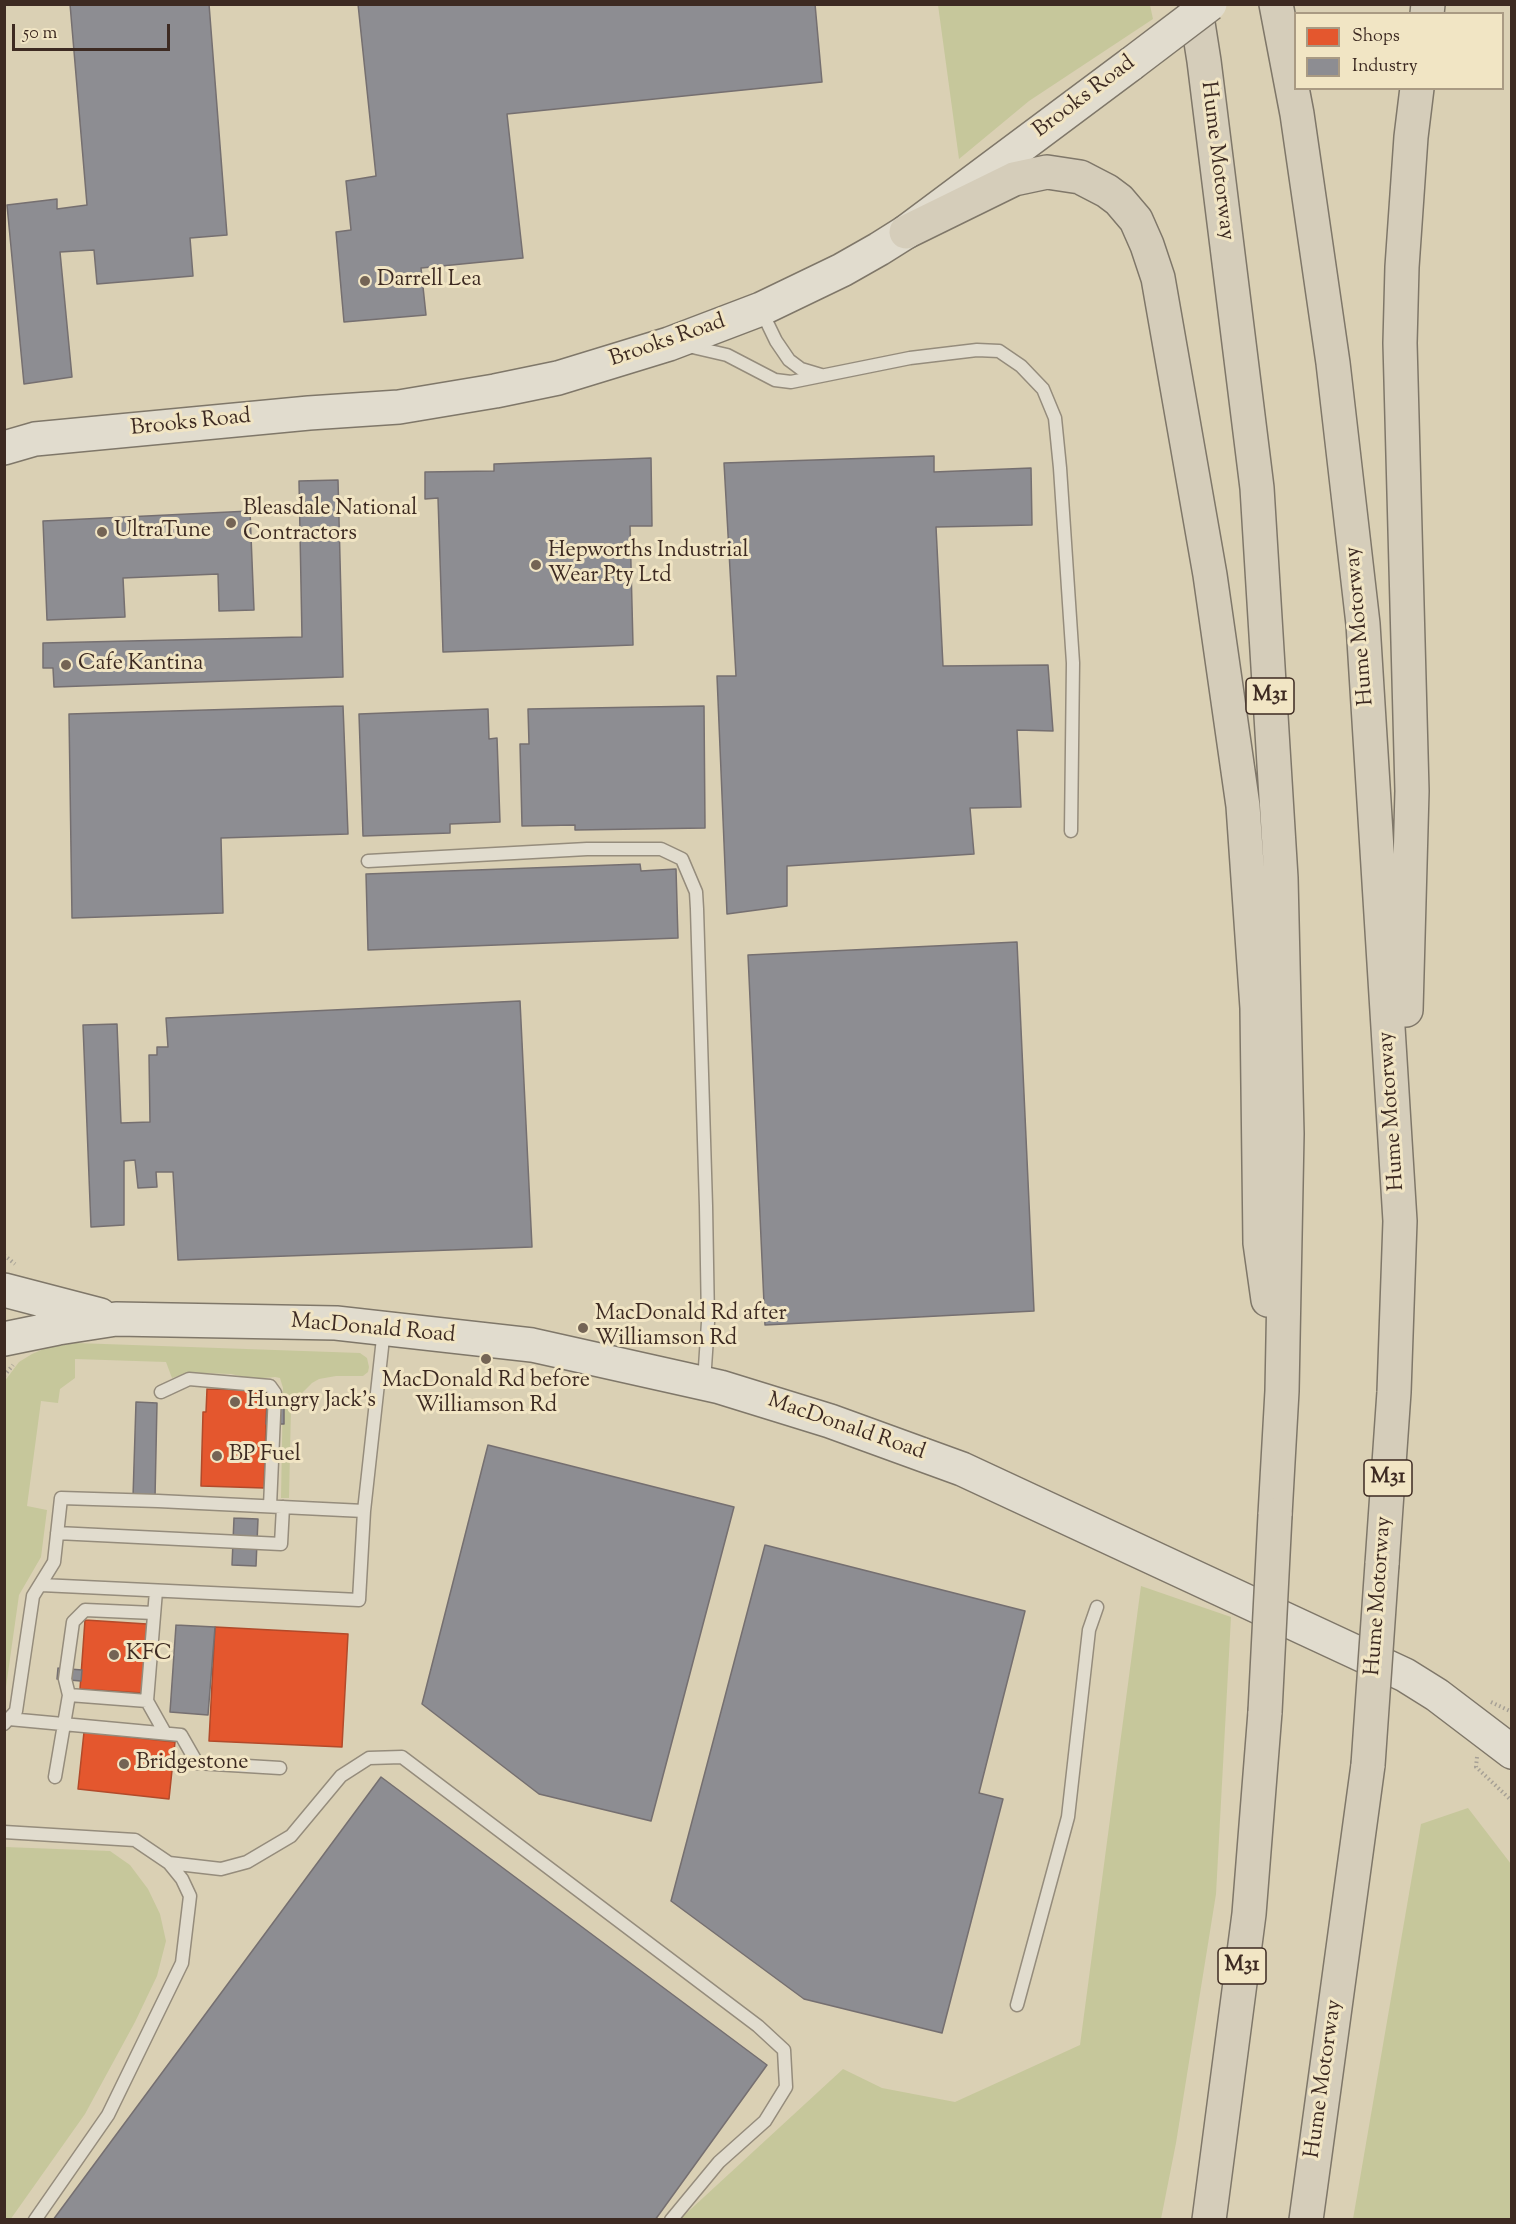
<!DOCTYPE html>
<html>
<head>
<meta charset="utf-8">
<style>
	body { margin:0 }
	#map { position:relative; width:1516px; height:2224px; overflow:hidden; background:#dad0b4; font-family:"Sorts Mill Goudy",serif }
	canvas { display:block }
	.frame { position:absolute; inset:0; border:6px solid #3d2a22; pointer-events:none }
	.legend { position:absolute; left:1294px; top:12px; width:210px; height:78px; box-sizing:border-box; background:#f1e5c4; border:2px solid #a99a83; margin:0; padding:8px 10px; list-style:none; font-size:18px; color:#3d2a22 }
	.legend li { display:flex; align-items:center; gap:12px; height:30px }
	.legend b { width:30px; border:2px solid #a99a83 }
	.scale { position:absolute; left:12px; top:24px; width:158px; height:27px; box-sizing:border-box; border:3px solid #3d2a22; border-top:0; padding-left:8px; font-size:18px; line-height:21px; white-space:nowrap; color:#3d2a22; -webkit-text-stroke:4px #f1e5c4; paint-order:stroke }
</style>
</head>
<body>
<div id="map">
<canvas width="1516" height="2224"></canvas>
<div class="frame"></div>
<ul class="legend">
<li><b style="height:16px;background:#e4572e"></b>Shops</li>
<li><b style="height:16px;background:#8d8d92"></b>Industry</li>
</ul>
<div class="scale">50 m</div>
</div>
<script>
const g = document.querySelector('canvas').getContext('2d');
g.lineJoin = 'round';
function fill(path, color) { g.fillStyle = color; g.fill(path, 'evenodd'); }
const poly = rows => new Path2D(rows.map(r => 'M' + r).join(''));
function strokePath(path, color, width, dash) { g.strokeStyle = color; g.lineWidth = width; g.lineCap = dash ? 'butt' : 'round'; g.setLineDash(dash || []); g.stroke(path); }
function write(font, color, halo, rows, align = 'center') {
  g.font = font + ' "Sorts Mill Goudy",serif'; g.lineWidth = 6; g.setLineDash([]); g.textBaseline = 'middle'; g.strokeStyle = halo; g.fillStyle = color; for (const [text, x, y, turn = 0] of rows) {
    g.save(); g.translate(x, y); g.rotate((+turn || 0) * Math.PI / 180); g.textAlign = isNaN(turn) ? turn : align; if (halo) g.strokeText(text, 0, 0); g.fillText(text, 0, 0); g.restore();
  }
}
const green = poly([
	[938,5,1150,5,1153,19,1029,101,959,159],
	[76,1343,360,1353,367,1358,369,1367,368,1372,363,1376,336,1376,319,1379,312,1383,298,1397,291,1408,289,1498,281,1498,283,1388,280,1378,275,1377,254,1379,231,1374,203,1373,185,1374,172,1378,166,1362,75,1359,75,1378,60,1389,58,1403,41,1401,27,1506,47,1510,41,1557,19,1595,5,1694,4,1382,19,1362,32,1354,46,1348],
	[1141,1586,1231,1617,1216,1894,1176,2143,1161,2219,679,2220,843,2069,882,2088,955,2102,1080,2045],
	[1468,1808,1511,1864,1511,2219,1353,2219,1421,1824],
	[5,1847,110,1851,130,1865,148,1889,160,1914,166,1941,157,1976,135,2022,85,2114,10,2220,4,2219]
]);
const shops = poly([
	[207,1389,261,1390,267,1395,264,1488,201,1486,203,1412,206,1412,207,1389],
	[85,1620,147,1624,142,1693,80,1689,85,1620],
	[215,1627,348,1634,342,1747,209,1741,215,1627],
	[84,1732,175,1742,169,1799,78,1789,84,1732]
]);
const industry = poly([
	[70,4,209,4,227,235,190,238,193,276,97,284,94,250,60,252,72,377,24,384,7,205,57,199,57,209,87,205,70,4],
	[358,4,815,4,822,82,507,114,523,258,421,268,426,315,344,322,336,232,351,230,346,181,376,176,358,4],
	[934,456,934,472,1031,468,1032,525,936,527,943,666,1048,665,1053,731,1017,730,1021,807,970,808,974,854,787,866,787,906,727,914,717,676,736,676,724,463,934,456],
	[651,458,652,526,630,526,633,645,443,652,438,498,425,499,425,472,494,471,494,464,651,458],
	[338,480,343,677,54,687,53,668,43,668,43,643,302,637,299,481,338,480],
	[250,511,254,610,219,611,218,574,123,578,125,617,47,620,43,521,250,511],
	[343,706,348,834,221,838,223,913,72,918,69,714,343,706],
	[704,706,705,828,575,830,575,825,522,826,520,744,529,744,528,709,704,706],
	[488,709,489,739,497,738,500,822,450,824,450,833,363,836,359,714,488,709],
	[640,864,641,871,676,869,678,938,368,950,366,874,640,864],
	[1017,942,1034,1311,765,1325,748,955,1017,942],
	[520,1001,532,1247,178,1260,173,1172,156,1172,157,1187,138,1188,135,1160,124,1161,124,1225,91,1227,83,1025,117,1024,121,1123,150,1122,149,1055,157,1055,157,1047,168,1047,166,1018,520,1001],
	[136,1402,157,1403,155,1498,133,1497,136,1402],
	[267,1406,284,1406,284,1424,266,1424,267,1406],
	[488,1445,734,1507,651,1821,539,1794,422,1704,488,1445],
	[234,1518,258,1519,256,1566,232,1565,234,1518],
	[765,1545,1025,1611,979,1793,1003,1799,942,2033,804,1999,671,1901,765,1545],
	[176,1625,215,1627,208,1715,170,1712,176,1625],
	[58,1668,82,1670,81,1681,57,1679,58,1668],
	[381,1777,767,2065,655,2220,53,2220,381,1777]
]);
const path = poly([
	[4,1255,15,1264],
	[4,1376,13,1365],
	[1491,1702,1512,1712],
	[1477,1757,1476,1767,1512,1801]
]);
const lane = poly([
	[761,310,776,341,789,360,801,369,821,375],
	[688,346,727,355,775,380,791,382,910,358,977,350,999,351,1021,366,1043,389,1055,418,1060,468,1073,663,1071,831],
	[368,861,587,849,661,849,682,859,696,892,697,909,706,1206,708,1322,704,1382],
	[161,1392,189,1379,270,1386,275,1393,270,1506],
	[57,1533,281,1544,283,1507],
	[41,1585,359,1600,364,1511],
	[69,1695,65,1679,73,1622,85,1610,154,1613],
	[147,1701,165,1733],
	[9,1719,181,1735,197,1763,280,1768],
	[4,1724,16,1711,33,1596,54,1562,61,1498,158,1501,364,1511,384,1329],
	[55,1777,69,1695,147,1701,156,1591],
	[4,1832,135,1840,169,1863,182,1879,190,1896,182,1963,108,2115,35,2220],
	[169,1863,221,1869,247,1862,291,1836,341,1776,369,1758,402,1757,758,2026,784,2050,786,2087,765,2121,719,2162,671,2220],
	[1017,2005,1068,1817,1089,1630,1097,1607]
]);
const secondary = poly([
	[4,448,35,439,309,413,399,407,495,391,558,378,669,344,761,309,842,270,879,249,906,232,1131,64],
	[4,1290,100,1315],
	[4,1339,58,1328,116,1319,336,1323,532,1345,720,1387,830,1421,962,1469,1405,1675,1437,1695,1512,1752]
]);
const highway = poly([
	[1195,4,1204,61,1257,488,1281,878,1287,1134,1282,1391,1275,1515],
	[1276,4,1297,114,1333,363,1363,624,1400,1221,1394,1392,1382,1564],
	[1427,14,1428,4],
	[906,232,1014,179,1047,172,1080,177,1107,191,1119,200,1136,220,1147,245,1158,278,1210,575,1243,806,1257,1008,1260,1243,1268,1300],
	[1406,1010,1412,791,1400,343,1402,267,1411,137,1417,88],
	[1209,2220,1249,1914,1265,1712],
	[1306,2220,1368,1765]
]);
const secondaryBridge = poly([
	[1131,64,1210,4]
]);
const highwayBridge = poly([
	[1265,1712,1275,1515],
	[1368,1765,1382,1564]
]);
const markers = [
	[365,281,6,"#746455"],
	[231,523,6,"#746455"],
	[102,532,6,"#746455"],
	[536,565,6,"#746455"],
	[66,665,6,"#746455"],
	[583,1328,6,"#746455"],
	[486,1359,6,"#746455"],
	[235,1402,6,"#746455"],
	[217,1456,6,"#746455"],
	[114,1655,6,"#746455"],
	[124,1764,6,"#746455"]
];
const shields = [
	[1270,696,48],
	[1388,1478,48],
	[1242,1966,48]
];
const shieldNames = [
	["M31",1270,696],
	["M31",1388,1478],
	["M31",1242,1966]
];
const streetNames = [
	["Brooks Road",1085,98,-37],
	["Hume Motorway",1216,161,83],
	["Brooks Road",668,342,-19],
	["Brooks Road",191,424,-6],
	["Hume Motorway",1361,626,-95],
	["Hume Motorway",1393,1111,-94],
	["MacDonald Road",373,1330,5],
	["MacDonald Road",846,1428,19],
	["Hume Motorway",1380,1596,-86],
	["Hume Motorway",1325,2079,-82]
];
const poiNames = [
	["Darrell Lea",377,281],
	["Bleasdale National",243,510],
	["Contractors",243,535],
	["UltraTune",114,532],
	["Hepworths Industrial",548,552],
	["Wear Pty Ltd",548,577],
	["Cafe Kantina",78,665],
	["MacDonald Rd after",595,1315],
	["Williamson Rd",595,1340],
	["MacDonald Rd before",486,1382,"center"],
	["Williamson Rd",486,1407,"center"],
	["Hungry Jack's",247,1402],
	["BP Fuel",229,1456],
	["KFC",126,1655],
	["Bridgestone",136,1764]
];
fill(green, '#c6c79b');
fill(shops, '#e4572e');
strokePath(shops, '#b24a2a', 1.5);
fill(industry, '#8d8d92');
strokePath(industry, '#756f70', 1.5);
strokePath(lane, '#958c7c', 15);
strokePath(secondary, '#7f7769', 36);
strokePath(highway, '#7f7769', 36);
strokePath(path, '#a6a095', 4, [1.5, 3]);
strokePath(lane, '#e1dcce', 12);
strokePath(secondary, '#e1dcce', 33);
strokePath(highway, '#d5cdba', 33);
strokePath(secondaryBridge, '#7f7769', 36, []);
strokePath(highwayBridge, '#7f7769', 36, []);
strokePath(secondaryBridge, '#e1dcce', 33);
strokePath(highwayBridge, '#d5cdba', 33);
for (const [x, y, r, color] of markers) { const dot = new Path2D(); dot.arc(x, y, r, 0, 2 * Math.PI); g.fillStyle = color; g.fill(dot); strokePath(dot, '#f1e5c4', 2); }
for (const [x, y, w] of shields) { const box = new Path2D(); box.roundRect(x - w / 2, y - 18, w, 36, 4.5); g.fillStyle = '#f1e5c4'; g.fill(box); strokePath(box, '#3d2a22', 1.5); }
write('bold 21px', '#3d2a22', null, shieldNames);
write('22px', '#3d2a22', '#f1e5c4', streetNames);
write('22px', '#3d2a22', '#f1e5c4', poiNames, 'left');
</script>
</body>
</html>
